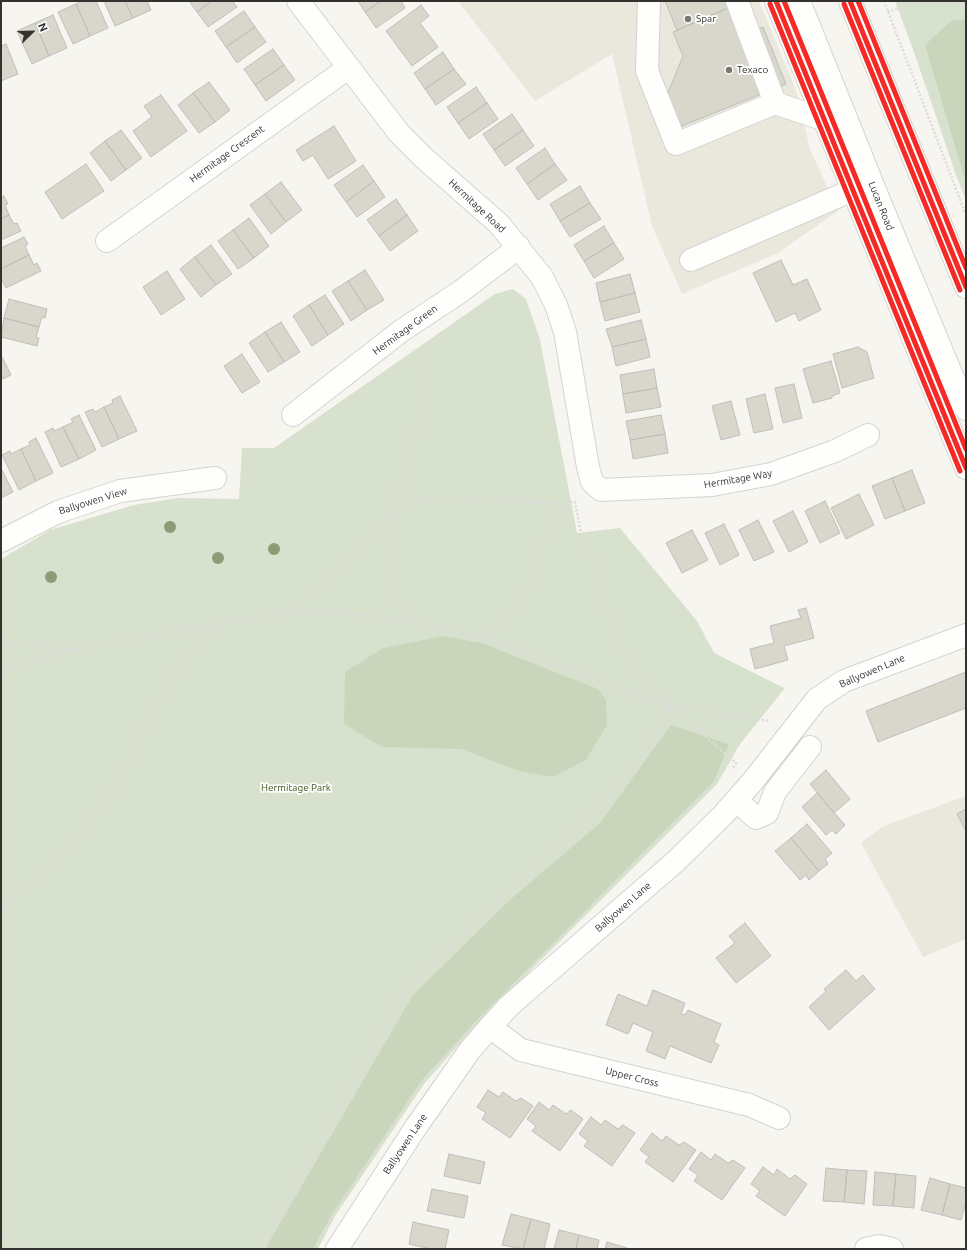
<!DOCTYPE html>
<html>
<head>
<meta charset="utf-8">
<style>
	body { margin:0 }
	#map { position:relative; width:967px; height:1250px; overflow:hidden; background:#f6f5f0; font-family:Ubuntu,sans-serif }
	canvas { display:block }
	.frame { position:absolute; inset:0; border:2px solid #33322e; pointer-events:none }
	.north { position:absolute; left:12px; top:12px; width:40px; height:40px; -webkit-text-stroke:3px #fff; paint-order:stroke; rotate:67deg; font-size:11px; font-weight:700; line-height:16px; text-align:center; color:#33322e }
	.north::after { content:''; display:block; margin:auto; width:14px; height:18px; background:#33322e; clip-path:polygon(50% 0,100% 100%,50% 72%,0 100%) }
</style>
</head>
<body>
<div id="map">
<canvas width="967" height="1250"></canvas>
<div class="frame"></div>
<div class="north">N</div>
</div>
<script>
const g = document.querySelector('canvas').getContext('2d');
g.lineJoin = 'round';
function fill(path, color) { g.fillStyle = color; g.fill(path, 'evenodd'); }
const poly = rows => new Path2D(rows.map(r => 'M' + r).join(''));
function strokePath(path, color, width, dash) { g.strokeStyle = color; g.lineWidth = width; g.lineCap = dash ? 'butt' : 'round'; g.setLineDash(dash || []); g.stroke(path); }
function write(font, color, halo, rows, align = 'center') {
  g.font = font + ' Ubuntu,sans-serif'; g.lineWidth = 3.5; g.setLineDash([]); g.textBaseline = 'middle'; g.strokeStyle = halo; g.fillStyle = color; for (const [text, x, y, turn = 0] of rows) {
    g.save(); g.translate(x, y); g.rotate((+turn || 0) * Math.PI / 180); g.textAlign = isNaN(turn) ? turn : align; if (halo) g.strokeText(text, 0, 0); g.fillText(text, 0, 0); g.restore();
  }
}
const built = poly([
	[458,1,759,1,796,90,810,149,838,211,778,253,682,294,652,226,612,54,535,101],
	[966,796,966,939,923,957,861,843,883,826]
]);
const green = poly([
	[895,1,966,1,966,200,956,175,914,52],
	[513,289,526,299,540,340,577,533,620,528,697,621,714,653,776,684,785,688,740,744,717,784,478,1023,424,1084,335,1216,318,1249,1,1249,1,559,50,530,134,505,178,498,239,499,242,448,274,448,495,294]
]);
const forest = poly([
	[966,19,966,183,925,45,951,21],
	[443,636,482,643,598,689,606,700,607,725,586,760,553,777,519,771,461,749,382,747,344,724,345,672,383,648],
	[671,725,729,744,714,781,474,1023,422,1080,332,1214,313,1249,265,1249,413,995,511,899,600,823]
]);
const building = poly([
	[82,1,96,1,108,28,90,36,76,4,82,1],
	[104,1,125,1,133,18,115,26,104,1],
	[125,1,147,1,151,10,133,18,125,1],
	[189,1,212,1,197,12,189,1],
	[212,1,232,1,237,7,208,27,197,12,212,1],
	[358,1,381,1,365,12,358,1],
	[381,1,401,1,405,8,376,28,365,12,381,1],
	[665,1,725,1,728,8,677,30,665,1],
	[76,4,90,36,73,44,58,12,76,4],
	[421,5,429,16,420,23,438,47,412,66,386,31,421,5],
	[728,8,747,33,763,27,786,84,677,128,665,100,683,56,673,32,728,8],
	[244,11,255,27,226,47,215,31,244,11],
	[53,15,67,48,49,56,35,23,53,15],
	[35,23,49,56,32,64,17,31,35,23],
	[255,27,266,42,237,63,226,47,255,27],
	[6,44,18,74,1,81,1,46,6,44],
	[273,49,284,65,255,85,244,69,273,49],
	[443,52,454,69,425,89,414,73,443,52],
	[284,65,295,80,266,101,255,85,284,65],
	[454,69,466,84,436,105,425,89,454,69],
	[209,82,230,110,215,122,193,93,209,82],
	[476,87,487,103,458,123,447,107,476,87],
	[193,93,215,122,199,133,178,105,193,93],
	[161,95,187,131,151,157,133,131,152,117,144,106,161,95],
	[487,103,498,119,469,139,458,123,487,103],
	[512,114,523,130,494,150,483,134,512,114],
	[334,126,356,161,328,179,313,155,303,161,296,150,334,126],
	[121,130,142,158,126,170,105,141,121,130],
	[523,130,534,146,505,166,494,150,523,130],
	[105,141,126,170,111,181,90,153,105,141],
	[545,148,555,164,527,184,516,168,545,148],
	[86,164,104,191,62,219,45,192,86,164],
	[555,164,567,180,538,200,527,184,555,164],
	[363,165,374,181,346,202,334,185,363,165],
	[374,181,385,197,357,217,346,202,374,181],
	[281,182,302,210,286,222,265,194,281,182],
	[580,186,590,203,560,221,550,204,580,186],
	[265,194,286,222,271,234,250,205,265,194],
	[4,196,8,204,5,205,9,215,1,219,1,198,4,196],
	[396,199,407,215,379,236,367,220,396,199],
	[590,203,601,219,570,237,560,221,590,203],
	[9,215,14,224,17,223,21,231,1,240,1,219,9,215],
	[407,215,418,231,390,251,379,236,407,215],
	[249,218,269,246,254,258,233,230,249,218],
	[604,226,614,243,584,261,574,245,604,226],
	[233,230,254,258,238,269,218,241,233,230],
	[24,237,28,244,25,246,29,255,1,269,1,248,24,237],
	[614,243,624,259,594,278,584,261,614,243],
	[211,245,232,274,216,285,195,257,211,245],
	[29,255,34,265,37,263,41,271,6,288,1,278,1,269,29,255],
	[195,257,216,285,201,297,180,269,195,257],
	[781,260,793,285,807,279,821,310,799,321,795,313,776,322,753,273,781,260],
	[365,270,384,300,367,310,348,281,365,270],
	[167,271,185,299,161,315,143,287,167,271],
	[630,274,635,293,600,302,596,283,630,274],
	[348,281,367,310,351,321,332,291,348,281],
	[635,293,640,312,605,321,600,302,635,293],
	[325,295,344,324,328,335,309,305,325,295],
	[9,299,47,309,45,318,42,317,39,327,4,318,9,299],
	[309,305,328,335,312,346,293,316,309,305],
	[4,318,39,327,36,337,39,338,37,346,1,337,4,318],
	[641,320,646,339,612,347,606,329,641,320],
	[281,322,300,352,284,362,265,332,281,322],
	[265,332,284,362,268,372,249,343,265,332],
	[646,339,650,357,616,366,612,347,646,339],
	[858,347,867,352,874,378,842,388,833,354,858,347],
	[242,354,260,382,242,393,224,366,242,354],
	[1,355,11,375,3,379,1,376,1,355],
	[831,361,840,393,832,396,832,398,813,403,803,369,831,361],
	[654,369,657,388,623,394,620,375,654,369],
	[794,384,802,418,783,423,775,388,794,384],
	[657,388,661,407,626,413,623,394,657,388],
	[765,394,773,429,754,433,746,399,765,394],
	[120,396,137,431,119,439,104,407,113,403,112,400,120,396],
	[731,401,740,435,721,440,712,406,731,401],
	[104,407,119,439,102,447,85,412,93,409,95,412,104,407],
	[79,415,96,450,79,459,63,427,73,422,71,419,79,415],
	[661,415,665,434,630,440,626,421,661,415],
	[63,427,79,459,61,467,45,432,53,428,54,431,63,427],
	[665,434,668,453,633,459,630,440,665,434],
	[36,438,53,473,36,481,21,449,30,445,29,442,36,438],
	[21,449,36,481,19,490,2,455,10,451,11,454,21,449],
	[1,468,13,492,1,498,1,468],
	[912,470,925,503,905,511,892,478,912,470],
	[892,478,905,511,885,519,872,486,892,478],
	[859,494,874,525,846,539,831,508,859,494],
	[825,501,840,533,820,543,805,511,825,501],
	[793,511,808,542,789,552,773,521,793,511],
	[758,520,774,552,754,561,739,530,758,520],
	[724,524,739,555,720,565,705,533,724,524],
	[692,530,708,560,682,573,666,543,692,530],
	[806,608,814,638,784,646,788,660,755,669,750,649,774,643,770,626,801,618,798,610,806,608],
	[966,672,966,708,878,742,866,711,966,672],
	[826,770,850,799,834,813,810,784,826,770],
	[817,793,845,825,836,834,832,830,826,835,802,807,817,793],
	[966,809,966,831,957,814,966,809],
	[807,824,832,853,825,859,828,864,819,871,791,838,807,824],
	[791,838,819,871,809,880,806,875,800,880,775,851,791,838],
	[745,923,771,956,736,983,716,958,735,943,729,936,745,923],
	[846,970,856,981,863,975,875,989,829,1030,809,1007,826,991,824,989,846,970],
	[653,990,685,1003,681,1014,685,1015,688,1010,721,1024,714,1042,719,1045,711,1063,670,1046,665,1059,646,1051,653,1032,633,1023,628,1034,606,1025,618,994,647,1006,653,990],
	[488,1090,499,1097,503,1092,516,1101,521,1098,533,1106,510,1138,482,1119,486,1113,477,1107,488,1090],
	[539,1102,549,1110,553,1105,566,1114,571,1110,583,1119,560,1151,532,1131,536,1126,527,1119,539,1102],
	[591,1117,601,1125,605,1120,618,1129,623,1125,635,1133,612,1166,584,1146,588,1141,579,1134,591,1117],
	[652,1133,662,1141,666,1136,679,1145,684,1142,696,1150,673,1182,645,1162,649,1157,640,1150,652,1133],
	[701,1152,711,1160,715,1154,728,1163,733,1160,745,1168,722,1200,694,1181,698,1175,689,1169,701,1152],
	[449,1154,485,1162,480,1184,444,1176,449,1154],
	[763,1167,774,1175,777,1169,790,1179,795,1175,807,1184,785,1216,756,1196,760,1191,751,1184,763,1167],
	[826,1168,847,1170,844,1202,823,1201,826,1168],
	[847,1170,867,1171,864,1204,844,1202,847,1170],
	[875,1172,896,1174,893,1206,873,1205,875,1172],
	[896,1174,916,1176,914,1208,893,1206,896,1174],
	[930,1178,950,1184,942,1215,921,1210,930,1178],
	[950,1184,966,1188,966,1202,961,1220,942,1215,950,1184],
	[432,1189,468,1196,464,1218,427,1211,432,1189],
	[511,1214,531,1219,523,1249,502,1245,511,1214],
	[531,1219,550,1224,544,1249,523,1249,531,1219],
	[413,1222,449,1230,445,1249,431,1249,409,1244,413,1222],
	[559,1230,579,1235,576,1249,554,1249,559,1230],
	[579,1235,599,1240,597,1249,576,1249,579,1235],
	[607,1242,627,1248,627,1249,605,1249,607,1242]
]);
const path = poly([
	[884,1,966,215],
	[888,12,917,1],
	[395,505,439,499,551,503,575,502,582,539,595,557,600,574,606,610,623,650,647,683,669,705,769,721],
	[392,513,387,568,394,598,417,622],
	[289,612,331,579,392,512,414,439,425,390,423,372,413,350],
	[483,638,508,614,527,589,539,548,555,513,571,503],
	[1,640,66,650],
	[1,673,67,650,217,624],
	[1,908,42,874,91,821,123,776,150,713,179,666,218,624,289,612,344,613,418,622,483,638,652,701,669,705,736,763,733,768],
	[1,1234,32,1249],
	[263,1249,400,997,634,770,662,726,669,705]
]);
const minor = poly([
	[298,1,399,133,425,159,499,224,542,277,556,305,565,332,588,467,592,482,601,490,712,485,771,474,835,451,868,435],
	[649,1,647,71,676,144,775,103],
	[737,1,775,103,825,120],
	[107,241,348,68],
	[691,260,853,190],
	[293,415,401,331,460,292,519,247],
	[1,541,58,512,120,491,215,478],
	[736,800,756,818,767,813,775,792,810,747],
	[490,1027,521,1050,749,1105,779,1118],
	[337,1249,416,1127,470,1050,490,1027,509,1006,675,862,723,815,753,781,817,699,844,681,966,635],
	[866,1249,879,1246,892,1249]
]);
const highway = poly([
	[776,1,966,468],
	[799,1,881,205,966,409],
	[850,1,966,287]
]);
const bus1 = poly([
	[776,1,966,468],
	[850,1,966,287]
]);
const bus2 = poly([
	[770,4,960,471],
	[844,4,960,290]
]);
const bus3 = poly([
	[784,1,966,449],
	[858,1,966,268]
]);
const trees = [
	[170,527],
	[274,549],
	[218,558],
	[51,577]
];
const markers = [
	[688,19,4,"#777672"],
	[729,70,4,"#777672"]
];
const poiNames = [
	["Spar",696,19],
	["Texaco",737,70]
];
const streetNames = [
	["Hermitage Crescent",227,154,-36],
	["Hermitage Road",477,206,43],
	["Lucan Road",881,206,68],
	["Hermitage Green",405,330,-36],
	["Hermitage Way",738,479,-10],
	["Ballyowen View",93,501,-17],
	["Ballyowen Lane",872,671,-23],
	["Ballyowen Lane",623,907,-41],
	["Upper Cross",632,1077,14],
	["Ballyowen Lane",405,1144,-56]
];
const parkNames = [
	["Hermitage Park",296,788]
];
fill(built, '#eae8dd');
fill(green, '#d8e1cd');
fill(forest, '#c9d6bb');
fill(building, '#d9d7cb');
strokePath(building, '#bebeba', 1);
strokePath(minor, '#d3d3cf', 24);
strokePath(highway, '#d3d3cf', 24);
strokePath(path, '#dddcdb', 2.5, [2, 2]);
strokePath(minor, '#fefefd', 22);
strokePath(highway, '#fefefd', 22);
strokePath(bus1, '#f52a26', 5);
strokePath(bus2, '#f52a26', 5);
strokePath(bus3, '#f52a26', 5);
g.fillStyle = '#8d9c77';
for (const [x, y] of trees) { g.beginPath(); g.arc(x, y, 6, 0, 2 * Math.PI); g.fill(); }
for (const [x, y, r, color] of markers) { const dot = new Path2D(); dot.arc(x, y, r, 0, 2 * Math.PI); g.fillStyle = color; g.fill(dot); strokePath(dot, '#fff', 1.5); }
write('10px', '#33322e', '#fff', poiNames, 'left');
write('10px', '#33322e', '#fff', streetNames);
write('10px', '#375414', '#fff', parkNames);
</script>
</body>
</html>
